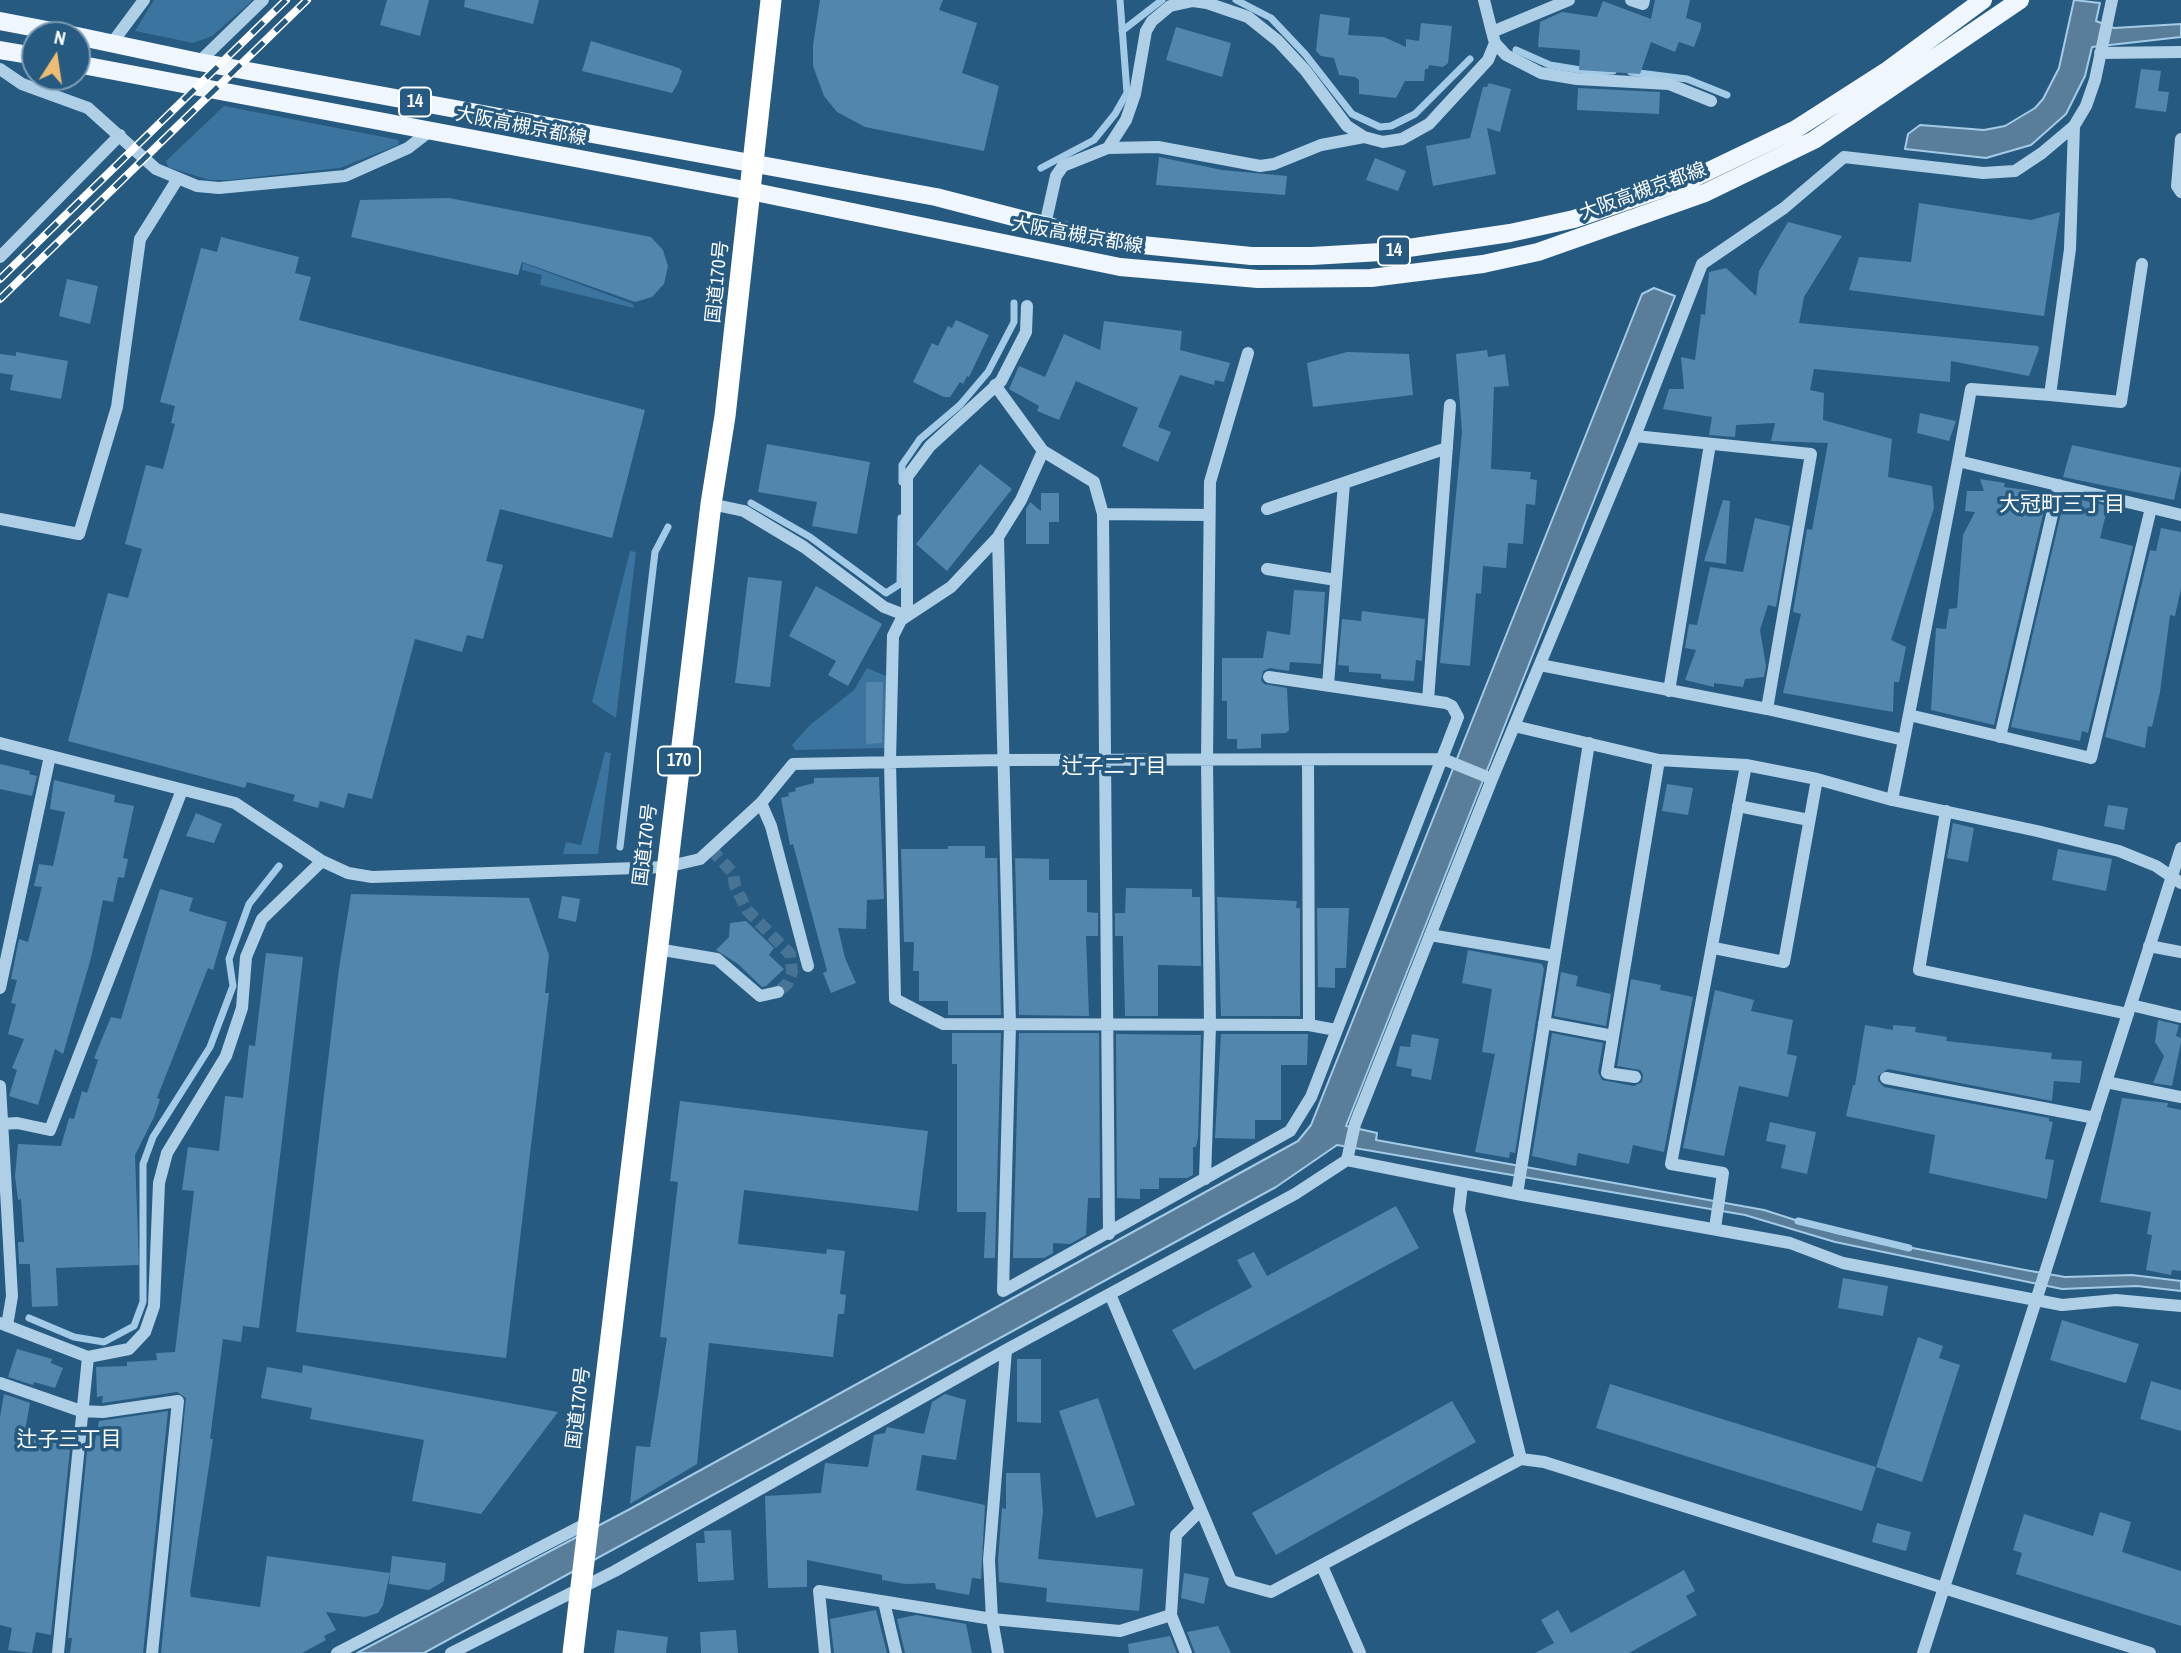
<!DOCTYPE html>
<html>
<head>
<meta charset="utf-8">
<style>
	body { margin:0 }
	#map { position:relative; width:2181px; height:1653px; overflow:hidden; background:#265a81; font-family:"Archivo Narrow",sans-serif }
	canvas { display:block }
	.north { position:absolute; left:21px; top:21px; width:70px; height:70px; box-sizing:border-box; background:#265a81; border:2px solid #7d9cb3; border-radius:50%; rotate:12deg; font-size:19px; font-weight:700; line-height:28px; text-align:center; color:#fff }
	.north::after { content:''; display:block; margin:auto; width:24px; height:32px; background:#efbc73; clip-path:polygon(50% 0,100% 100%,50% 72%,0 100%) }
</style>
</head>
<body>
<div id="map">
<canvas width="2181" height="1653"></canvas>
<div class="north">N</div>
</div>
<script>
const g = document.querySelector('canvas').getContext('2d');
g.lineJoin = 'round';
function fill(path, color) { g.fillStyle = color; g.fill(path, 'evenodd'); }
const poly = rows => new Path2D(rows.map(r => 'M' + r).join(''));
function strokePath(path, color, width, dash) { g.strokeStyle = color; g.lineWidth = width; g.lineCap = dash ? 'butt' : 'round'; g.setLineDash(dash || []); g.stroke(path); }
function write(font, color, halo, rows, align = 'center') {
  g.font = font + ' "Archivo Narrow","Noto Sans JP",sans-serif'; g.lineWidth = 7; g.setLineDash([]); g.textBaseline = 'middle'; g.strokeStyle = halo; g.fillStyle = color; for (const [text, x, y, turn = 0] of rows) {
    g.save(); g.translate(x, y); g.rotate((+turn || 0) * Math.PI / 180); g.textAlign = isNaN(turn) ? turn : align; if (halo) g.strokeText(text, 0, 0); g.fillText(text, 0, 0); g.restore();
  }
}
const green = poly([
	[154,0,253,0,212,36,193,43,135,31],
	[224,106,399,140,398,145,340,168,229,180,209,180,168,167,166,161],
	[523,263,633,304,634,308,540,285,542,275,522,270],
	[630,551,636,552,616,718,592,702],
	[867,668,886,676,885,748,795,750,792,745,810,725,854,690],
	[605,752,611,753,598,854,563,854,566,842,581,845]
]);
const water = poly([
	[2074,0,2100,3,2096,21,2114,28,2181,24,2181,37,2092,47,2085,76,2066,114,2031,145,1986,158,1905,149,1908,134,1920,125,1984,130,2005,126,2035,108,2043,99,2059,68,2074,0],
	[1654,288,1675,296,1346,1126,1377,1133,1376,1140,1764,1210,1836,1233,2025,1270,2065,1277,2132,1275,2181,1281,2181,1291,2137,1286,2062,1289,1835,1242,1745,1215,1337,1145,1276,1187,424,1653,357,1653,630,1509,1298,1141,1311,1125,1319,1105,1642,294,1654,288]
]);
const stream = poly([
	[1236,0,1271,18,1305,54,1352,114,1380,127,1391,126,1415,114,1470,59],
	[1122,31,1162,0],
	[1516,50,1550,65,1593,72,1613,71],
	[1631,72,1687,79,1727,95],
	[1041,168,1094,140,1115,114,1127,93,1120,0],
	[902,482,902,465,920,439,960,405,988,372,1014,322,1014,303],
	[751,503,810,537,886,593,900,584,901,518],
	[620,847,655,552,668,527],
	[1798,1221,1909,1248],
	[29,1318,74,1337,104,1342,134,1326,143,1302,143,1164,153,1137,210,1047,233,986,229,959,249,904,279,866]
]);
const building = poly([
	[387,0,429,0,420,36,380,25],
	[465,0,539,0,533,24,464,7],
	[820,0,943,0,939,10,977,23,962,73,999,86,984,151,865,127,837,112,824,96,813,66,813,45],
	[1655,0,1690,0,1686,18,1701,23,1701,28,1694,47,1679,42,1675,52,1651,42,1640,74,1579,70,1580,50,1538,47,1540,22,1562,12,1597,17,1603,1,1651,19],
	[1320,14,1350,18,1348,35,1384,37,1406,47,1406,39,1419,41,1421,23,1452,26,1448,63,1443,67,1429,65,1428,69,1425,69,1424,81,1405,81,1396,98,1359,94,1359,80,1355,77,1339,75,1334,58,1321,56,1316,51],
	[1176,27,1231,43,1222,77,1166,60],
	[591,41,679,68,682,71,678,83,672,93,582,71],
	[2141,69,2161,71,2158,91,2169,92,2166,112,2135,108],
	[1489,83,1511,89,1500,132,1487,128,1496,174,1433,186,1426,146,1470,138,1483,87,1487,87],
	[1578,88,1660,92,1659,114,1577,110],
	[1159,157,1222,170,1287,176,1285,195,1156,185],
	[1375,158,1406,171,1398,191,1366,180],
	[449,198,651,237,663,250,668,266,664,284,652,297,635,302,522,262,518,275,351,237,360,200],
	[1919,203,2031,220,2060,212,2044,316,1849,290,1859,257,1911,262],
	[1788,222,1842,236,1804,297,1799,323,2038,346,2039,349,2029,376,1951,361,1950,382,1814,369,1810,390,1824,393,1823,420,1892,439,1888,477,1932,486,1934,508,1891,640,1906,647,1899,682,1894,682,1893,712,1783,693,1801,614,1793,612,1807,529,1812,530,1828,443,1771,441,1775,423,1736,425,1735,437,1709,435,1712,417,1663,409,1669,389,1684,389,1681,357,1695,360,1701,314,1705,315,1709,272,1726,268,1756,296,1759,271],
	[221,237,299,257,295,273,311,277,299,320,645,410,612,538,500,509,486,561,503,565,483,639,467,635,462,652,415,639,372,799,348,793,344,808,320,801,318,808,293,801,295,795,247,782,245,788,68,741,108,593,128,598,142,549,125,544,146,465,163,469,175,424,171,423,175,406,160,402,201,248,217,252],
	[67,279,98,286,90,324,59,316],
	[956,320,989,335,969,377,967,376,963,384,960,382,950,397,944,397,913,382,932,343,938,346,948,326,952,328],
	[1104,321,1182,331,1180,350,1230,363,1224,382,1215,380,1214,385,1180,375,1158,427,1171,432,1158,462,1122,446,1138,408,1076,381,1059,420,1037,411,1039,406,1009,389,1019,366,1045,377,1064,334,1100,350],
	[1487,350,1488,357,1505,354,1509,386,1494,387,1491,469,1531,472,1530,479,1537,480,1535,505,1526,504,1523,544,1508,543,1506,568,1483,566,1481,594,1476,593,1470,666,1440,663,1462,432,1456,354],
	[16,352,68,361,61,399,10,390,13,375,0,373,0,354,16,356],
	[1347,352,1409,354,1413,395,1313,407,1307,363],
	[1920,413,1956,421,1949,441,1917,433],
	[767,444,870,462,857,534,812,526,817,502,758,492],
	[2072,445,2181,468,2174,500,2063,477],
	[980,464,1012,489,947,571,916,544],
	[1980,479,2005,483,2004,487,2048,493,1994,725,1931,710,1936,628,1946,629,1949,609,1957,608,1963,535,1975,512,1965,511,1967,491,1984,491],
	[1041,493,1059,493,1059,522,1049,522,1049,544,1026,544,1026,509,1030,502,1041,511],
	[2065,496,2108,506,2100,538,2133,546,2088,733,2082,731,2080,741,2011,727],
	[1723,500,1730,501,1726,564,1704,561],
	[1755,518,1790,526,1776,607,1768,605,1760,630,1766,666,1764,677,1745,679,1743,687,1714,683,1714,687,1685,680,1696,650,1685,648,1689,624,1697,625,1710,567,1743,572],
	[2161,528,2181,532,2181,588,2175,616,2170,615,2160,692,2152,727,2148,726,2145,748,2105,737,2150,550,2156,551],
	[748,577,782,581,770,687,735,683],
	[816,586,882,624,848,686,828,675,836,661,789,636],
	[1294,590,1325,592,1321,664,1290,662,1289,671,1270,668,1263,671,1261,680,1264,684,1287,688,1289,730,1286,733,1261,734,1261,748,1237,749,1237,739,1227,739,1227,701,1222,701,1222,658,1263,658,1267,631,1290,635],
	[1362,611,1425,619,1422,661,1416,660,1414,681,1381,679,1381,674,1349,672,1349,666,1338,665,1342,619,1361,621],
	[866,682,883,682,882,743,866,744],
	[0,764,30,771,29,774,37,776,32,796,0,789],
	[879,777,884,899,867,900,866,929,838,928,845,958,856,983,831,993,823,973,827,971,793,844,790,845,781,798,789,796,788,793,796,791,795,788,814,783,814,778],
	[54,780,115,795,114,802,134,806,123,858,128,859,124,878,118,877,113,902,103,900,91,958,63,1054,55,1049,38,1105,9,1096,17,1070,12,1068,24,1039,8,1034,16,1004,11,1003,17,980,11,979,19,939,28,942,42,887,34,886,39,864,53,866,65,812,50,809],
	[1667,784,1693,788,1688,815,1662,811],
	[2108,805,2128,808,2124,830,2104,826],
	[196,813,222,824,214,843,186,836],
	[1953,823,1974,828,1968,862,1947,858],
	[948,846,985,846,985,858,997,858,1001,1015,948,1015,948,1001,919,1001,919,971,913,971,914,942,904,942,901,849,948,849],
	[2058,849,2112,859,2106,891,2052,880],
	[1015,858,1049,859,1049,880,1087,880,1087,912,1098,913,1098,936,1086,936,1089,1016,1019,1015],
	[1126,888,1192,889,1192,897,1200,897,1201,966,1158,965,1158,1016,1125,1016,1123,936,1115,936,1115,913,1125,913],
	[160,889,193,898,189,911,227,922,213,970,208,968,157,1098,160,1099,154,1117,135,1155,139,1265,56,1268,58,1306,32,1307,30,1264,19,1264,18,1242,24,1242,21,1199,18,1200,15,1176,18,1144,61,1146,69,1118,74,1119,82,1091,87,1093,98,1060,94,1058,111,1017,121,1019],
	[351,894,529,898,549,955,545,993,549,993,506,1358,296,1332,339,968],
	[562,896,580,899,576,922,558,918],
	[1217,897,1297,901,1296,908,1300,908,1300,1016,1221,1016],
	[1317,908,1349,908,1346,968,1335,968,1335,988,1318,987],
	[746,921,774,948,769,955,784,969,766,986,762,987,738,964,716,950,729,937,730,923],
	[1468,950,1542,964,1544,969,1515,1153,1510,1152,1509,1158,1475,1152,1495,1054,1482,1052,1492,989,1462,983],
	[266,953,303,957,282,1140,259,1328,243,1326,241,1342,223,1339,210,1439,213,1439,190,1592,191,1597,260,1607,267,1556,390,1573,383,1605,378,1613,365,1617,326,1612,336,1630,324,1636,326,1640,302,1653,161,1653,186,1398,177,1392,102,1403,103,1396,97,1397,96,1367,127,1366,127,1362,157,1360,156,1353,175,1352,194,1191,182,1190,188,1147,219,1151,225,1096,243,1098,249,1045,255,1046],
	[1561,972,1578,976,1576,986,1611,994,1606,1026,1554,1016],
	[1631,979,1661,985,1660,990,1693,997,1664,1152,1633,1145,1629,1164,1578,1153,1576,1166,1532,1156,1552,1033,1603,1043,1598,1072,1602,1080,1634,1086,1642,1082,1643,1074,1640,1070,1617,1066],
	[1715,990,1754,1000,1751,1011,1793,1020,1787,1054,1797,1056,1788,1097,1739,1086,1724,1156,1683,1148],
	[2158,1020,2179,1025,2176,1036,2181,1038,2181,1042,2172,1086,2153,1083,2164,1056,2155,1042],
	[1865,1025,1893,1030,1893,1025,1916,1027,1915,1032,1947,1037,1946,1041,2052,1053,2051,1059,2082,1061,2080,1083,2054,1081,2052,1101,1888,1069,1878,1076,1878,1081,1884,1087,2049,1118,2049,1121,2053,1122,2045,1159,2054,1160,2047,1199,1929,1173,1935,1135,1846,1116,1853,1085,1855,1085],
	[952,1033,1001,1033,995,1258,984,1258,986,1212,957,1212,957,1064,952,1064],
	[1019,1033,1099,1033,1100,1198,1088,1198,1086,1235,1070,1244,1053,1243,1053,1253,1044,1258,1013,1258],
	[1116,1034,1201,1035,1198,1138,1196,1147,1193,1147,1193,1175,1187,1178,1159,1178,1159,1189,1140,1189,1140,1199,1117,1198],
	[1221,1034,1308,1034,1307,1065,1281,1065,1281,1120,1255,1120,1255,1139,1215,1138],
	[1412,1034,1439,1039,1431,1080,1411,1076,1412,1069,1396,1066,1400,1046,1410,1047],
	[2122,1098,2168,1103,2167,1107,2181,1110,2181,1271,2172,1270,2171,1275,2146,1270,2152,1235,2147,1234,2151,1212,2100,1202],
	[680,1101,928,1131,918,1211,744,1190,738,1244,826,1254,827,1249,845,1251,840,1294,846,1295,844,1314,838,1314,833,1357,709,1343,697,1464,630,1504,636,1446,650,1447,667,1338,660,1337,678,1182,670,1181],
	[1770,1122,1816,1132,1807,1174,1781,1168,1786,1145,1766,1141],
	[1396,1206,1419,1248,1194,1370,1172,1330,1252,1287,1237,1260,1254,1252,1267,1276],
	[1843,1278,1888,1286,1883,1316,1838,1308],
	[2062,1320,2139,1344,2126,1383,2050,1360],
	[1918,1337,1943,1346,1939,1358,1960,1365,1922,1482,1876,1467],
	[17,1349,52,1359,51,1363,63,1368,55,1388,34,1382,33,1385,8,1377],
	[1017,1359,1041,1359,1041,1423,1017,1422],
	[303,1365,433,1389,558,1412,481,1514,412,1501,424,1440,310,1419,312,1408,261,1398,267,1367,302,1373],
	[2151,1381,2181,1390,2181,1431,2140,1419],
	[1610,1384,1876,1467,1862,1511,1596,1428],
	[4,1394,30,1403,25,1431,71,1439,51,1635,36,1632,32,1653,8,1650,12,1628,0,1625,0,1417],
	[945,1394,966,1400,956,1460,922,1455,916,1490,985,1505,981,1579,972,1578,969,1595,936,1589,935,1583,905,1584,882,1580,882,1575,807,1560,807,1587,768,1588,765,1496,821,1493,825,1463,868,1467,874,1435,885,1433,887,1427,924,1434,932,1402],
	[1098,1398,1135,1505,1096,1518,1059,1411],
	[1452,1401,1476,1442,1276,1555,1252,1513],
	[168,1411,143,1653,70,1653,72,1638,68,1638,88,1442,95,1441,99,1421],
	[1006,1473,1040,1473,1043,1511,1038,1559,1143,1569,1139,1611,1046,1602,1047,1588,999,1582,998,1560,1002,1508,1006,1509],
	[2100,1512,2131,1522,2122,1552,2181,1571,2181,1626,2016,1574,2022,1553,2013,1550,2024,1514,2093,1536],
	[1877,1523,1911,1532,1906,1551,1872,1542],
	[731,1530,734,1580,698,1582,696,1543,705,1543,704,1531],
	[392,1556,446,1563,444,1581,429,1590,389,1584],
	[1684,1570,1695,1591,1686,1596,1697,1615,1629,1653,1535,1653,1554,1643,1541,1620,1558,1610,1571,1633],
	[1184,1573,1209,1578,1204,1604,1181,1598],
	[876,1610,887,1653,834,1653,830,1619],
	[916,1615,966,1624,972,1653,905,1653,897,1619],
	[1218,1626,1231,1653,1195,1653,1187,1632],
	[617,1630,668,1637,666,1653,614,1653],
	[736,1630,738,1653,701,1653,700,1632],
	[1170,1636,1177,1653,1129,1653,1128,1644]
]);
const minorTunnel = poly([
	[711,849,733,873,735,886,747,910,790,954,792,972,787,984,778,992]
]);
const minor = poly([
	[1484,0,1492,32,1569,0],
	[1631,0,1643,4,1644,0],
	[1492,32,1495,43,1506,55,1541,73,1577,79,1669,84,1711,101],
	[112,43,144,0],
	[2100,53,2181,52],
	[199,62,263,0],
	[0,69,22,84,88,108,156,169,197,186,219,188,345,176,408,148,430,131],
	[2074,126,2070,249,2050,395,1971,389,1958,461,2181,515],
	[2181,139,2177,186,2181,192],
	[1108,148,1158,147,1260,166,1274,164,1321,145,1364,137],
	[1045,225,1056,176,1063,166,1108,148,1126,120,1135,94,1146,31,1152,21,1170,6,1193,1,1207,3,1248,17,1278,41,1305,70,1347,126,1364,137,1383,142,1402,139,1429,124,1488,60,1495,43],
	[0,257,120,135],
	[995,385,1043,451,1021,500,998,537,951,587,901,620,893,636,890,761,895,999,943,1024,1309,1025,1336,1030],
	[2050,395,2121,402,2142,264],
	[1635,436,1811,454,1767,709],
	[1043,451,1094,482,1103,514,1209,515],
	[711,504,744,511,804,547,884,607,907,616,907,477,930,446,1001,381,1026,332,1027,306],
	[1267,509,1447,448],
	[1103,514,1109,1234],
	[0,519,79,534,117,407,140,239,177,180],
	[998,537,1010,1025,1003,1291,1290,1131,1311,1097,1458,717,1452,706,1446,703,1269,677],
	[1267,569,1336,580],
	[1540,665,1767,709,1904,740,1958,461],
	[1328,685,1344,483],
	[1669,691,1710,444],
	[1428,700,1450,405],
	[1909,715,2091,758,2151,508],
	[1514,726,1659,760,1746,765,1817,779,1892,800,2037,831,2119,851,2156,866,2181,883],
	[2000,737,2059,485],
	[0,743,235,803,322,861,348,873,372,877,666,867,700,859,761,803,793,764,1002,760,1443,759,1492,779],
	[1308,761,1309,1025],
	[1892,800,1904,740],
	[761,803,771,826,808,966],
	[1738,806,1809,820],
	[1946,811,1919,970,2128,1014],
	[1430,935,1555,956],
	[2149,946,2181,952],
	[1714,948,1784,962,1817,779],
	[657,949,717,959,760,996,778,992],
	[0,988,50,756],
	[2131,1005,2181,1017],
	[1544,1023,1613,1036],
	[1635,1077,1607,1073,1659,760],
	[1886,1078,2095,1118],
	[2106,1082,2181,1097],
	[0,1086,12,1296,7,1326],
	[3,1124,17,1123,50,1130,182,790],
	[1347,1160,1355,1124,1492,779,1635,436,1702,264,1784,208,1844,157,1983,173,2015,171,2042,153,2074,126,2086,106,2095,80,2112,0],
	[1205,1179,1210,1026,1207,760,1210,482,1248,353],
	[1462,1184,1459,1210,1521,1459],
	[1517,1194,1589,743],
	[1715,1228,1723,1173,1671,1164,1746,765],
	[1110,1294,1231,1581,1271,1592,1521,1459,1544,1462,2150,1653],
	[0,1323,88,1357,129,1349,145,1332,154,1306,159,1183,167,1153,226,1056,242,1008,246,957,262,919,322,861],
	[0,1383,81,1411,103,1412,178,1401,152,1653],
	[1322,1566,1360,1653],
	[884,1602,896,1653],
	[58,1653,88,1357],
	[337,1653,589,1522],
	[451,1653,615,1571,1006,1350,1295,1194,1347,1160,1517,1194,1790,1243,1843,1263,2062,1305,2116,1300,2181,1306],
	[825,1653,819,1591,992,1619,1120,1631,1171,1615],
	[998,1653,992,1619,989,1560,1006,1350],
	[1186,1653,1171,1615,1176,1535,1201,1510],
	[1923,1653,2181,848]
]);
const major = poly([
	[0,21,73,35],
	[77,36,199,62,936,197,1083,235,1132,244,1251,256,1312,256,1381,252,1510,233,1574,219,1694,178,1796,129,1888,70,1983,0],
	[0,50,35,56],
	[77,64,750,191,1120,267,1258,279,1371,278,1483,264,1538,252,1705,193,1814,140,2020,0]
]);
const highway = poly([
	[573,1653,711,504,725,416,771,0]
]);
const rail = poly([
	[0,279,286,0],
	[0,299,307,0]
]);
const shields = [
	[415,102,32],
	[1394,251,32],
	[679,761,42]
];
const shieldNames = [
	["14",415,102],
	["14",1394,251],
	["170",679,761]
];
const streetNames = [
	["大阪高槻京都線",521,127,11],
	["大阪高槻京都線",1643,192,-20],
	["大阪高槻京都線",1077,236,10],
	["国道170号",718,282,-84],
	["国道170号",646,845,-83],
	["国道170号",579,1408,-83]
];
const neighbourhoodNames = [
	["大冠町三丁目",2062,505],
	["辻子二丁目",1114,767],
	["辻子三丁目",69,1440]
];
fill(green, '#3b749f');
fill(water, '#5a7e99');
strokePath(water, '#a3cbe7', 2);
strokePath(stream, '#a3cbe7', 7);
fill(building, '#5386ac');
strokePath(minorTunnel, '#477394', 12, [12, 6]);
strokePath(minor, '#aecfe6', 12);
strokePath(major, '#eff6fd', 18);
strokePath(highway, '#fff', 21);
strokePath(rail, '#fff', 8);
strokePath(rail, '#265a81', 5, [16]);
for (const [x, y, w] of shields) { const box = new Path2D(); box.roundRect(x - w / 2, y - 14.5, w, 29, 5); g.fillStyle = '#265a81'; g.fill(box); strokePath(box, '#fff', 2); }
write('bold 18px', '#fff', null, shieldNames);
write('19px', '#fff', '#265a81', streetNames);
write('21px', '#fff', '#265a81', neighbourhoodNames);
</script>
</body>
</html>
